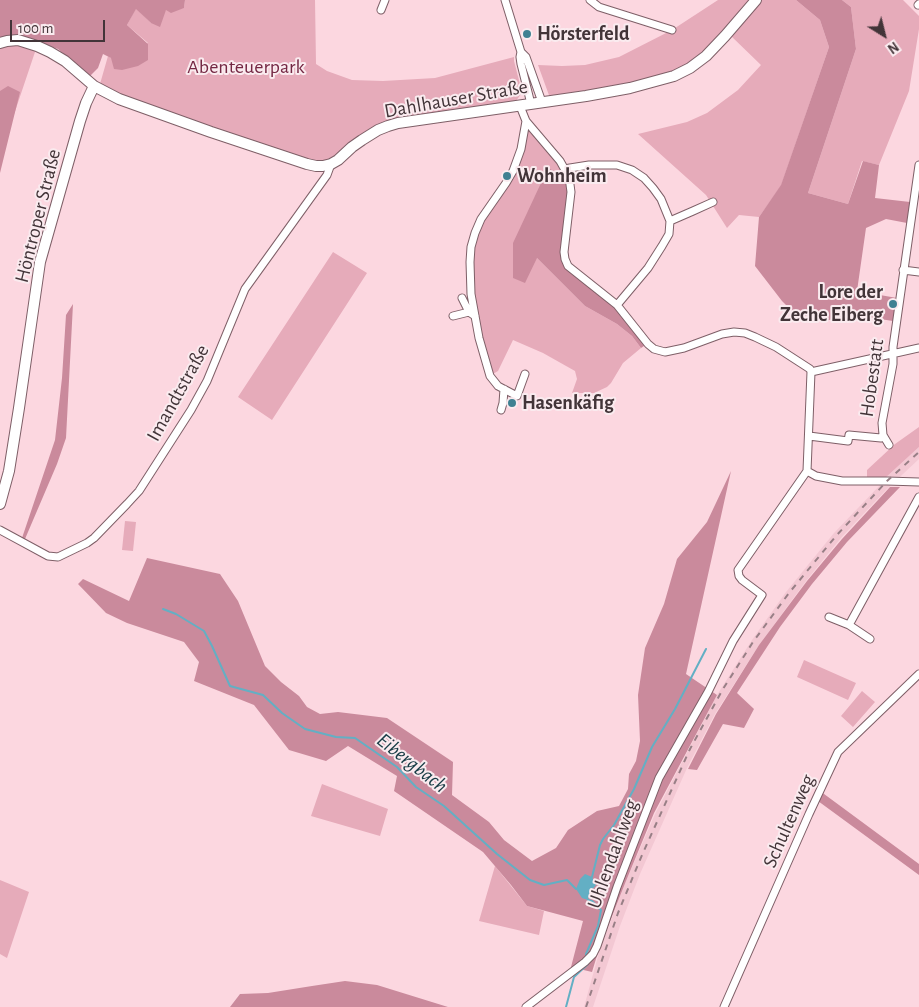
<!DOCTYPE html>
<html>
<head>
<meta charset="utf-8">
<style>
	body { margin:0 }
	#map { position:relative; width:919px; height:1007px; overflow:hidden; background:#fcd7e0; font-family:"Alegreya Sans",sans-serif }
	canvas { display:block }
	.north { position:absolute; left:859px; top:10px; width:50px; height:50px; -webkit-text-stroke:4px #faebef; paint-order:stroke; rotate:144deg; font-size:14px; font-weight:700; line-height:20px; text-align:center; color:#423438 }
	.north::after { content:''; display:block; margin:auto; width:18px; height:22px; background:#423438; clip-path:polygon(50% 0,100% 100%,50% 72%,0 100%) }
	.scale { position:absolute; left:10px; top:20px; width:95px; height:22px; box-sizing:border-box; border:2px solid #423438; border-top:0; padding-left:6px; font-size:15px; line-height:18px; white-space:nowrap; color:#423438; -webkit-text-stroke:4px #faebef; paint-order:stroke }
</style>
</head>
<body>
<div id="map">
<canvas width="919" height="1007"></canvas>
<div class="north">N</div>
<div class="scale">100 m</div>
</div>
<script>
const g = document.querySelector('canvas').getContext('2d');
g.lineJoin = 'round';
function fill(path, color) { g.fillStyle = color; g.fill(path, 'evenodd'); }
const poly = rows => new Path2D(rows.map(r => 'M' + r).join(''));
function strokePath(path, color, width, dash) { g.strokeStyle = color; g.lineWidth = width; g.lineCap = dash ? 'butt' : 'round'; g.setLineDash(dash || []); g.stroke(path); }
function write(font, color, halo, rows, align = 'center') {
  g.font = font + ' "Alegreya Sans",sans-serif'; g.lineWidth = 4; g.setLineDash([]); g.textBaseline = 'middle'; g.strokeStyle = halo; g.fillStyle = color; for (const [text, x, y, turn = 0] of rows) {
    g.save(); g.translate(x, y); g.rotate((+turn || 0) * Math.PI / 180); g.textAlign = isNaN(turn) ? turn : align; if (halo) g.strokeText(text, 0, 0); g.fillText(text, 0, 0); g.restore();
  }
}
const built = poly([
	[919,447,919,459,887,489,841,538,806,581,759,645,715,714,687,768,640,874,620,926,593,1007,584,1007,600,949,626,881,655,814,717,695,752,640,786,592,834,533,882,483,883,480]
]);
const green = poly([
	[185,0,315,0,316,64,327,71,352,80,383,81,435,78,514,57,514,61,521,88,521,94,516,101,376,126,359,136,343,150,328,160,319,162,311,162,111,91,100,84,108,56,111,58,148,43,127,25,136,8,151,23,166,10,184,8],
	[718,0,751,0,700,57,672,72,628,85,550,98,538,65,562,66,585,65,619,57,672,30],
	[761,0,796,0,820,20,829,47,781,186,759,217,739,215,727,228,706,195,638,134,687,122,707,113,738,90,761,65,730,35],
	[842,0,903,0,919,16,919,29,909,91,879,165,862,161,848,204,808,193,856,49,851,7],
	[15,43,36,49,0,156,0,47],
	[527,123,568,177,548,168,540,186,537,258,585,306,617,324,632,336,641,348,623,363,611,383,607,387,594,393,572,393,577,379,575,371,543,353,513,340,498,371,491,375,472,294,471,262,476,233,507,184],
	[333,252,367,273,272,420,238,397],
	[919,427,919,447,883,480,867,480,867,470,895,444],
	[125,521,136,522,133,551,122,550],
	[804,660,856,683,848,700,797,677],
	[862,691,875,702,853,727,841,716],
	[322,784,388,809,380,836,311,816],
	[495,866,527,906,544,911,539,935,479,921],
	[0,880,29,892,7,958,0,954]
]);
const forest = poly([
	[0,0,185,0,184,8,171,13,166,10,160,27,151,23,136,9,127,25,148,44,148,60,138,66,122,70,114,69,111,58,103,54,98,68,90,76,58,49,39,42,13,36,0,48],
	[796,0,842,0,851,7,856,49,808,193,848,204,863,161,879,165,875,198,910,202,907,223,886,219,866,228,857,291,897,298,893,321,854,315,824,321,803,315,798,317,782,301,755,266,759,217,781,185,829,47,820,20],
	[8,86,20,92,0,173,0,91],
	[548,168,568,177,570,192,564,260,617,306,647,344,641,348,632,336,617,324,585,306,537,258,525,283,513,278,513,243],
	[73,304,66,438,57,464,25,539,22,538,55,440,62,378,66,315],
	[731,471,686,674,717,695,654,813,626,881,599,949,592,972,571,967,583,921,527,906,511,885,483,852,394,791,397,776,348,746,326,761,289,750,254,705,194,681,199,662,184,642,127,623,106,613,78,584,83,579,129,601,147,558,220,574,238,601,265,666,281,682,299,696,307,707,320,714,338,712,387,718,453,762,452,795,489,822,504,840,532,861,556,848,568,830,597,811,619,806,628,789,629,774,636,761,640,741,638,695,645,648,664,604,677,559,707,522],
	[890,487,900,487,847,542,812,584,780,627,737,693,754,709,744,728,723,724,697,770,688,769,716,714,759,645,807,581,842,539],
	[820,791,919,864,919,875,818,801],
	[345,981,377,985,448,1007,230,1007,240,994,268,993,312,986]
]);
const water = poly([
	[585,874,592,877,596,885,590,892,588,900,582,898,576,889,580,879]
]);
const stream = poly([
	[163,609,176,614,204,631,212,646,230,686,263,695,282,713,305,729,336,737,355,738,397,767,416,787,444,806,497,854,530,880,544,885,567,880,576,889],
	[592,877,600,845,603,839,614,825,634,789,652,747,675,709,706,649],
	[586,957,586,954,598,926,601,910,592,901,588,900],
	[566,1007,574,977,588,964]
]);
const street = poly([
	[505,0,521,52,520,57,521,64,531,104],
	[590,0,599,7,672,30],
	[918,5,919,4],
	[381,10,385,0],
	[521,52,526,57,542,102],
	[520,106,526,121,560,161,569,177,571,192,569,209,564,252,565,259,568,266,617,305,648,344,654,349,665,352,684,348,722,334,734,332,745,333,755,337,776,347,810,369,811,372,807,471],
	[565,169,570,168,589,165,617,165,632,170,644,178,653,188,661,199,670,221,669,234,662,246,648,268,617,305],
	[670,221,693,211,713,202],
	[903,270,919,272],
	[462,298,469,312,475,316],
	[453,316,469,312],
	[811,372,919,348],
	[525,374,517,396,498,386,490,376,479,338,471,294,470,262,471,247,475,233,481,219,506,183,513,171,521,149,526,121],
	[501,410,503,403,504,389],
	[809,436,848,441,849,435,881,438,884,437],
	[889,445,883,435,882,423,893,364,893,347,919,165],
	[807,471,816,476,842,481,887,481,919,482],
	[0,530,48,556,58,557,87,543,94,538,127,504,139,491,191,410,207,381,245,289,327,175,331,164],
	[829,617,849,625,870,639],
	[849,625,919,497],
	[526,1007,585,962,593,954,597,946,617,887,659,778,708,692,733,641,762,595,742,580,739,576,738,570,807,471],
	[724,1007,809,814,838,752,919,674]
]);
const secondary = poly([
	[0,43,7,41,18,40,37,46,50,52,65,61,94,86,119,99,211,132,307,164,316,166,323,166,331,164,338,160,352,147,362,140,378,130,388,126,398,123,586,96,630,88,674,76,690,68,706,56,725,36,756,0],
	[0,504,9,471,19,408,40,262,80,121,86,103,94,86]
]);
const rail = poly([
	[586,1007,618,913,642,855,690,749,723,689,753,642,789,593,836,536,887,481,919,452]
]);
const markers = [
	[527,34,5,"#3f8192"],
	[507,176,5,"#3f8192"],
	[893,304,5,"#3f8192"],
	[512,403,5,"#3f8192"]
];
const poiNames = [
	["Hörsterfeld",537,34],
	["Wohnheim",517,176],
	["Lore der",883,292,"right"],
	["Zeche Eiberg",883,315,"right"],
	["Hasenkäfig",522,403]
];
const parkNames = [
	["Abenteuerpark",246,67]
];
const streetNames = [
	["Dahlhauser Straße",456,99,-10],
	["Höntroper Straße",38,216,-76],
	["Hobestatt",872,378,-82],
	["Imandtstraße",178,393,-61],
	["Schultenweg",789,821,-66],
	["Uhlendahlweg",613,854,-70]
];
const waterNames = [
	["Eibergbach",412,763,38]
];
fill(built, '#f3c8d3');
fill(green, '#e6abba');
fill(forest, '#ca8a9c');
fill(water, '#63afc4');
strokePath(stream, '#63afc4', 2);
strokePath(street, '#7e5f67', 9);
strokePath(secondary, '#7e5f67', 12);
strokePath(street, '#fff', 7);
strokePath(secondary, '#fff', 10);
strokePath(rail, '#987f86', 2, [6, 6]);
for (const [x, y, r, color] of markers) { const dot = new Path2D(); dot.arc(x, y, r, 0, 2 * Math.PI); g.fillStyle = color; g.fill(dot); strokePath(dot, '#faebef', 2); }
write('bold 20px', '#423438', '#faebef', poiNames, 'left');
write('20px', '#742743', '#faebef', parkNames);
write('20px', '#423438', '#faebef', streetNames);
write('italic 21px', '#163b44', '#faebef', waterNames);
</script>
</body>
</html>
